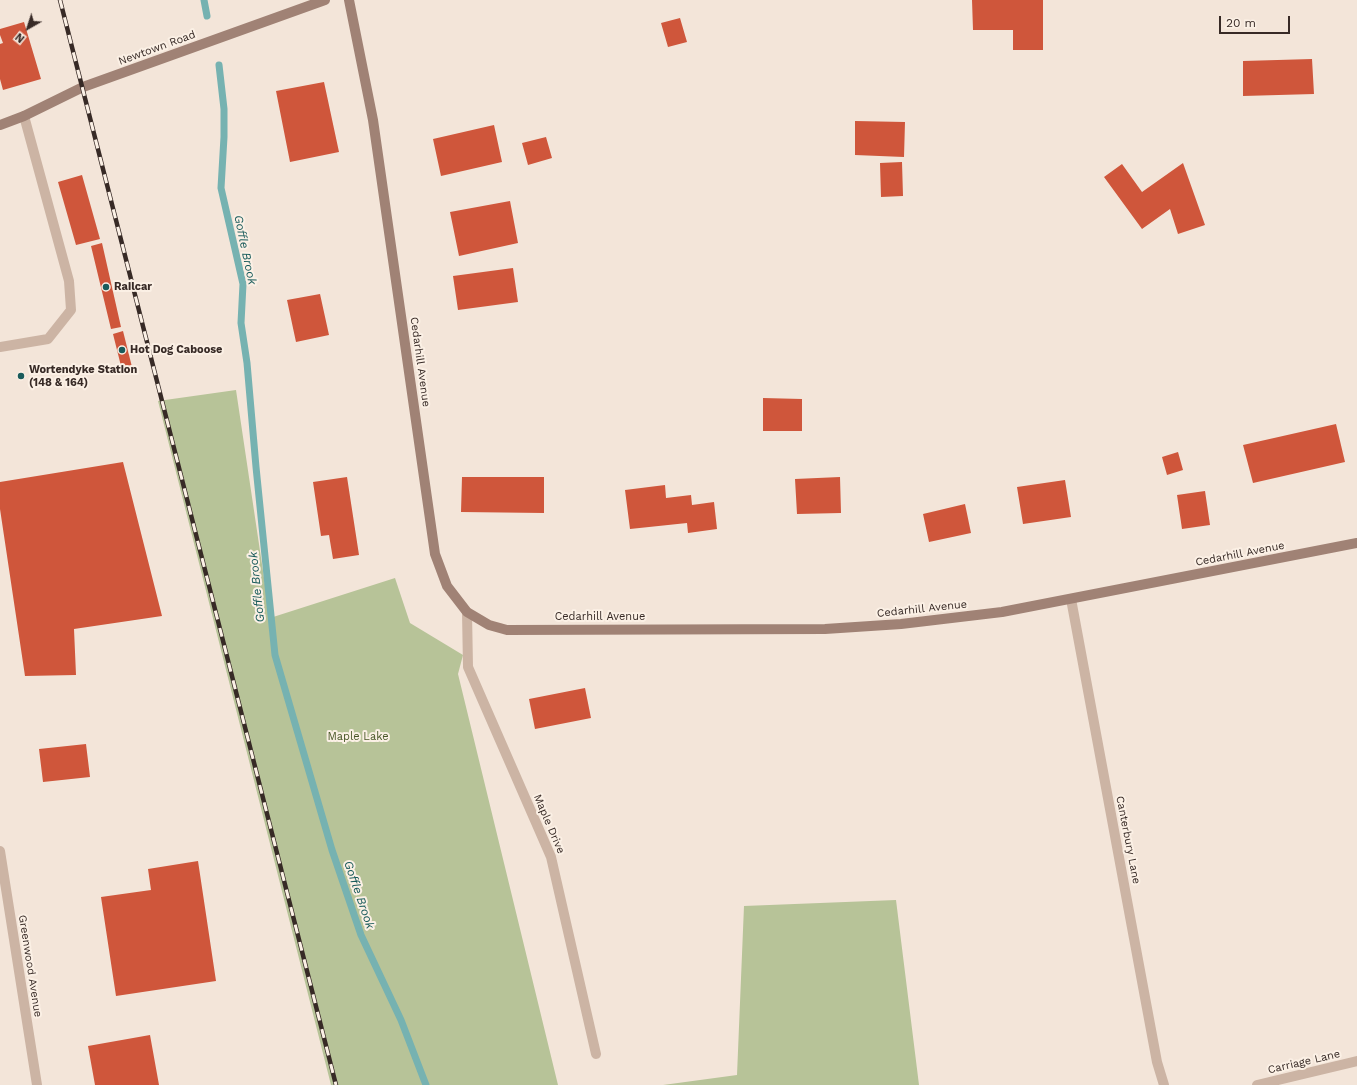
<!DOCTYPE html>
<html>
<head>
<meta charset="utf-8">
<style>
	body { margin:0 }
	#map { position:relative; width:1357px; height:1085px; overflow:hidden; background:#f3e5d9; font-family:"Work Sans",sans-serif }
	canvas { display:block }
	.north { position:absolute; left:8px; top:8px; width:40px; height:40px; -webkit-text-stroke:3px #fbf0e5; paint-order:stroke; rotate:219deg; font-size:11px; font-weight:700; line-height:16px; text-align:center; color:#372a26 }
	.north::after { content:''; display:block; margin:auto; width:14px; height:18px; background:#372a26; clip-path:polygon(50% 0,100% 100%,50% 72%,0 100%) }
	.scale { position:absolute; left:1219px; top:16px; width:71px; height:18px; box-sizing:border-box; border:2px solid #372a26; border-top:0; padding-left:5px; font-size:12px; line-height:14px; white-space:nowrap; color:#372a26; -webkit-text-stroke:3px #fbf0e5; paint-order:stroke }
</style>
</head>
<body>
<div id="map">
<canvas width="1357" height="1085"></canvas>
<div class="north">N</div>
<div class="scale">20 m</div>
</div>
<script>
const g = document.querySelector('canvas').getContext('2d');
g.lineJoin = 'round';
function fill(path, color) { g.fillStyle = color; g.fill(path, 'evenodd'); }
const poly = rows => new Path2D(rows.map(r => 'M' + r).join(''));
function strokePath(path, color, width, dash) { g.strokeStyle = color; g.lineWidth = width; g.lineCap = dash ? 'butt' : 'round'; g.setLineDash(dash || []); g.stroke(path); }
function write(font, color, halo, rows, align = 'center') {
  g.font = font + ' "Work Sans",sans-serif'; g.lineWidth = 4; g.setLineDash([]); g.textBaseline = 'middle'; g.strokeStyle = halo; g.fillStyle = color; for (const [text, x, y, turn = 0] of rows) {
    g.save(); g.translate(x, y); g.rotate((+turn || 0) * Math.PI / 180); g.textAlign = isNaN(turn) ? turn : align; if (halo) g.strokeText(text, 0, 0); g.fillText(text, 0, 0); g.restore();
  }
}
const green = poly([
	[236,390,270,618,395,578,410,623,463,655,458,674,558,1085,331,1085,158,401],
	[896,900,919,1085,663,1085,737,1075,744,906]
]);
const stream = poly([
	[204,0,207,16],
	[219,65,224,109,224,137,221,188,243,284,241,323,247,363,256,467,275,655,332,850,361,935,401,1020,426,1085]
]);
const building = poly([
	[972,0,1043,0,1043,50,1013,50,1013,30,973,30],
	[680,18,687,42,668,47,661,23],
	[24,22,41,79,3,90,0,79,0,44,3,43,0,35,0,29],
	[1312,59,1314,94,1243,96,1243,61],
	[324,82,339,152,290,162,276,91],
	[855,121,905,122,904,157,855,155],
	[494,125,502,162,441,176,433,139],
	[546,137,552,158,528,165,522,143],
	[902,162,903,196,881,197,880,163],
	[1183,163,1205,225,1178,234,1170,209,1142,229,1104,177,1122,164,1142,192],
	[82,175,100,239,76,245,58,182],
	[510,201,518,243,459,256,450,212],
	[102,243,121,327,111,329,91,246],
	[513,268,518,302,458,310,453,276],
	[320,294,329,335,296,342,287,300],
	[123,331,132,367,122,370,113,334],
	[763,398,802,399,802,431,763,431],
	[1336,424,1345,462,1253,483,1243,445],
	[1178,452,1183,470,1167,475,1162,457],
	[123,462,162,616,74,629,76,675,25,676,0,509,0,482],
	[347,477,359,555,333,559,329,535,321,536,313,482],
	[462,477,544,477,544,513,461,512],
	[840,477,841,513,797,514,795,479],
	[1065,480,1071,517,1023,524,1017,487],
	[665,485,666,498,691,495,692,505,714,502,717,529,688,533,687,523,630,529,625,490],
	[1205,491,1210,525,1182,529,1177,495],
	[965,504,971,533,929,542,923,514],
	[585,688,591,718,535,729,529,699],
	[86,744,90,777,43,782,39,749],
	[198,861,216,981,116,996,101,897,151,890,148,869],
	[150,1035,159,1085,95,1085,88,1046]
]);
const lane = poly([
	[0,347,48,339,71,310,69,281,24,116]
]);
const street = poly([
	[1071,599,1157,1062,1164,1085],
	[467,612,468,667,551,857,596,1054],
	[0,851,37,1085],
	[1257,1085,1357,1061]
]);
const secondary = poly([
	[349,0,373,120,435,554,447,586,467,612,489,625,507,630,825,629,901,624,1002,612,1357,543],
	[0,125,24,116,83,87,325,0]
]);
const rail = poly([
	[60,0,336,1085]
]);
const markers = [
	[106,287,4,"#195b5b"],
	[122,350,4,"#195b5b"],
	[21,376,4,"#195b5b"]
];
const streetNames = [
	["Newtown Road",157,48,-20],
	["Cedarhill Avenue",420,362,82],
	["Cedarhill Avenue",1240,554,-11],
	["Cedarhill Avenue",922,609,-6],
	["Cedarhill Avenue",600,617],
	["Maple Drive",549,824,67],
	["Canterbury Lane",1128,840,79],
	["Greenwood Avenue",30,966,81],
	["Carriage Lane",1304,1062,-13]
];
const poiNames = [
	["Railcar",114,287],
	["Hot Dog Caboose",130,350],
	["Wortendyke Station",29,370],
	["(148 & 164)",29,383]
];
const parkNames = [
	["Maple Lake",358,737]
];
const waterNames = [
	["Goffle Brook",245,250,78],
	["Goffle Brook",257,587,-96],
	["Goffle Brook",359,895,71]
];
fill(green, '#b7c398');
strokePath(stream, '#76b2b1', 7);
fill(building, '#cf563b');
strokePath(lane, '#ccb4a4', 10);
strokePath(street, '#ccb4a4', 10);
strokePath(secondary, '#a08275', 10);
strokePath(rail, '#372a26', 4.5);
strokePath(rail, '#fbf0e5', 3, [9]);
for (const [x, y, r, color] of markers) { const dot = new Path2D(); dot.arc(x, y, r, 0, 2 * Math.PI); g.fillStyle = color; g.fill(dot); strokePath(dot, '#fbf0e5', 1.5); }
write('11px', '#372a26', '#fbf0e5', streetNames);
write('bold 11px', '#372a26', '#fbf0e5', poiNames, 'left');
write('11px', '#495728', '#fbf0e5', parkNames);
write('italic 12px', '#195b5b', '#fbf0e5', waterNames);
</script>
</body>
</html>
